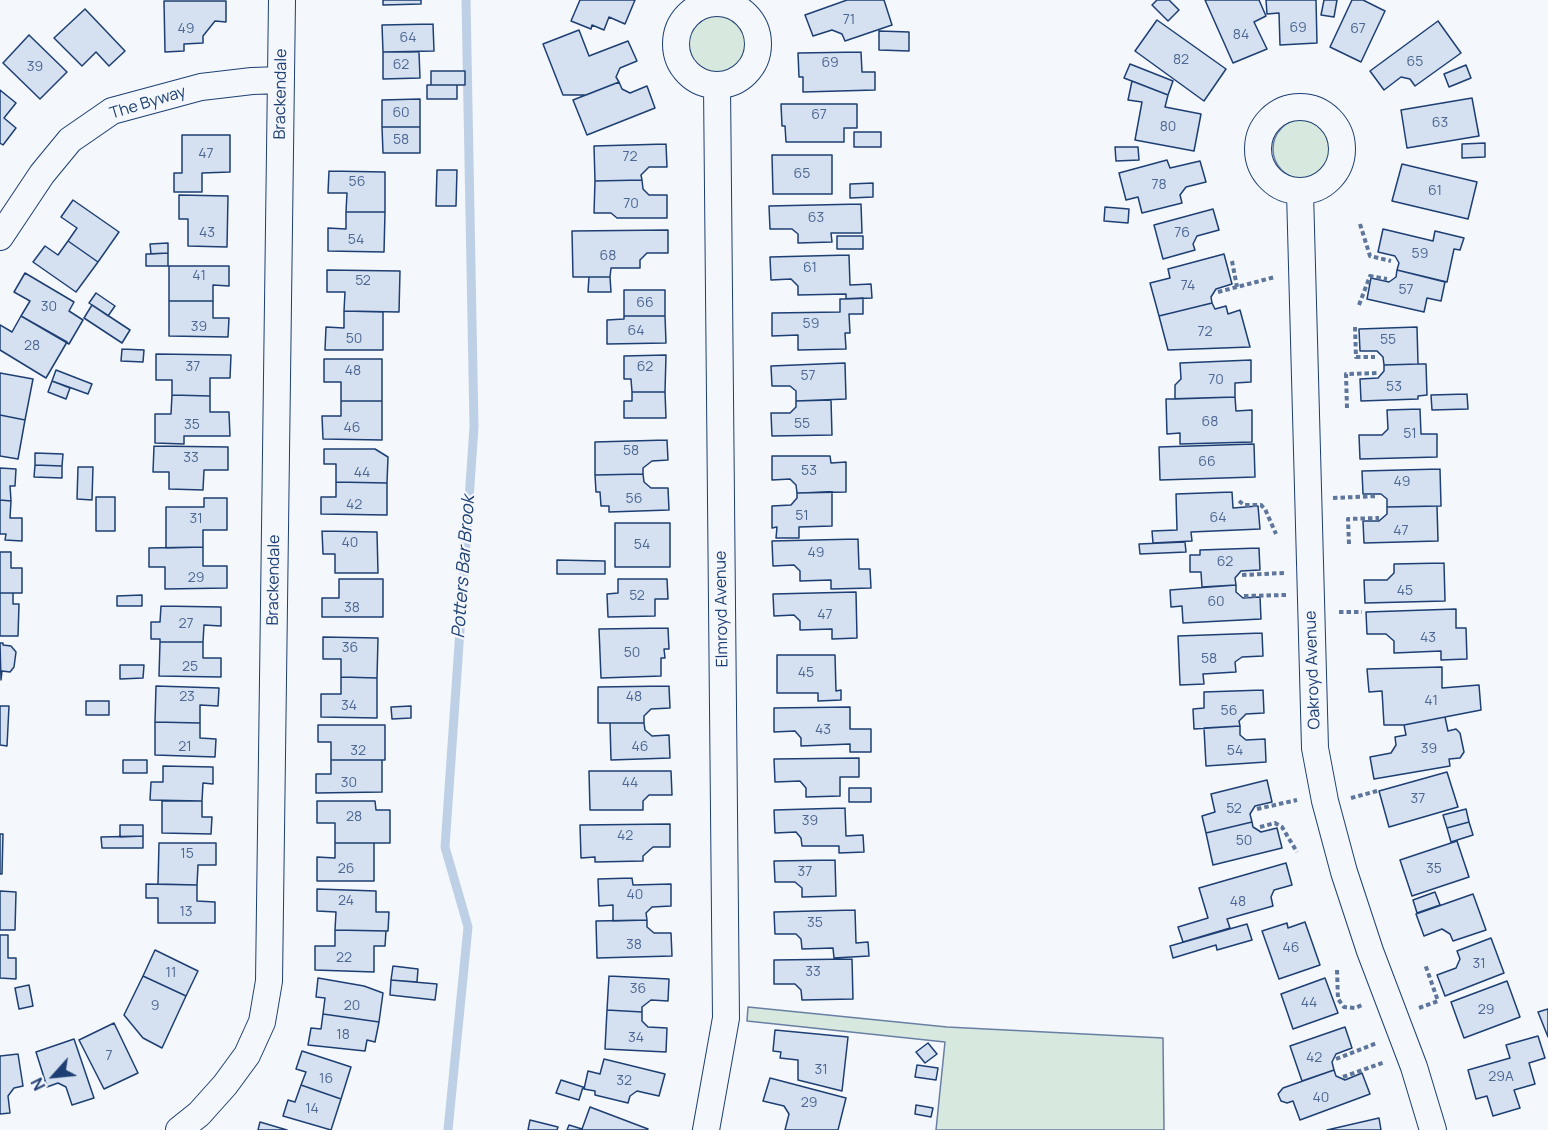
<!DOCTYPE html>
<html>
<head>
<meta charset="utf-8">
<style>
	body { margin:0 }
	#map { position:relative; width:1548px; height:1130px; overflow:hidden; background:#f4f7fb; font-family:Manrope,sans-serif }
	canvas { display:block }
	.north { position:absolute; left:24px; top:1046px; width:60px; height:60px; -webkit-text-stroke:4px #f4f7fb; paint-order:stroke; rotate:243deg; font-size:16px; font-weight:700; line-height:24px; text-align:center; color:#1d3f73 }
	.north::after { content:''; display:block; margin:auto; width:21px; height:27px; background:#1d3f73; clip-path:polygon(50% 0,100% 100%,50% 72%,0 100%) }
</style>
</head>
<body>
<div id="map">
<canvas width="1548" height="1130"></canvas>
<div class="north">N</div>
</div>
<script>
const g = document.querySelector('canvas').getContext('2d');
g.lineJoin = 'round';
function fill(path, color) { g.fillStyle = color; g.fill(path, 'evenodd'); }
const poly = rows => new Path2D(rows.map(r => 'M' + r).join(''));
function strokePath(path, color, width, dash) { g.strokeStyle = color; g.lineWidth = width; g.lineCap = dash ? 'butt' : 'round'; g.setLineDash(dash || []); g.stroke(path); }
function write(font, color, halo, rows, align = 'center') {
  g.font = font + ' Manrope,sans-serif'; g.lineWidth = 4.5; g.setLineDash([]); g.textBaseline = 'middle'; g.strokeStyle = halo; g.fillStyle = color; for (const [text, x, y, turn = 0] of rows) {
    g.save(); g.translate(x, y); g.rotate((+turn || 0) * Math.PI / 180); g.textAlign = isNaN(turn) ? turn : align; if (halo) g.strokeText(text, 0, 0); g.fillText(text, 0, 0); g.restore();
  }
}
const green = poly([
	'688 44a29 29 0 1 1 58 0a29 29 0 1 1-58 0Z',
	'1273 149a30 30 0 1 1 60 0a30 30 0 1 1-60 0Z',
	[748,1007,947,1027,1163,1038,1164,1130,936,1130,945,1042,747,1021,748,1007]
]);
const stream = poly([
	[448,1130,468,927,445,847,474,427,466,0]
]);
const building = poly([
	[383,0,421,0,421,4,383,5,383,0],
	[580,0,635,0,625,24,609,17,604,30,592,25,591,29,571,21,580,0],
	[847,0,884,0,892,25,845,41,842,34,832,30,813,36,805,15,847,0],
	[1157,0,1169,0,1179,10,1168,21,1152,5,1157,0],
	[1205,0,1259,0,1266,16,1254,22,1267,49,1233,63,1205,0],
	[1266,0,1316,0,1317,43,1280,45,1279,13,1267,14,1266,0],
	[1324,0,1337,0,1334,17,1321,15,1324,0],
	[1352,0,1363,0,1385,11,1361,62,1330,47,1352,0],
	[164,1,226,1,226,22,215,21,203,36,203,43,184,44,184,51,165,52,164,1],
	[85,9,125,51,109,66,96,52,82,66,54,38,85,9],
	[1157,20,1226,69,1204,101,1135,51,1157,20],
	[1438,21,1461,53,1415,86,1410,79,1401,77,1384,90,1370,71,1438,21],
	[433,24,434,51,383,52,382,25,433,24],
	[579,30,589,56,628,41,637,61,620,68,616,77,619,82,586,95,563,95,543,44,579,30],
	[879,31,909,32,909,51,879,50,879,31],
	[29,35,67,72,40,99,3,63,29,35],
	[383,52,419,52,420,78,383,79,383,52],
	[861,52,862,72,875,72,875,90,803,92,803,77,799,77,798,53,861,52],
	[1130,64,1173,81,1168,95,1124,78,1130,64],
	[1466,65,1471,78,1449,87,1444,74,1466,65],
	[431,71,465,71,465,85,431,85,431,71],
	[1132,81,1168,95,1165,107,1201,114,1194,151,1135,140,1142,102,1128,100,1132,81],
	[619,82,622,89,630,93,647,86,655,108,587,135,573,100,619,82],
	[427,85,457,85,457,99,427,99,427,85],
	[0,90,16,103,4,118,16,128,3,145,0,143,0,90],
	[1472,98,1479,136,1407,148,1401,110,1472,98],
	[420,99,420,127,382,127,382,100,420,99],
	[781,104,857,104,857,128,844,128,844,142,786,142,785,126,782,126,781,104],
	[382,127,420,127,420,153,383,153,382,127],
	[854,132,881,132,881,147,854,147,854,132],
	[182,135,230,135,230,172,202,173,202,192,174,192,174,173,182,173,182,135],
	[1485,143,1485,157,1462,158,1462,144,1485,143],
	[666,144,667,167,649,167,641,175,642,180,595,181,594,146,666,144],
	[1115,147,1138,147,1139,160,1116,161,1115,147],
	[772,155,832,155,832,194,773,194,772,155],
	[1167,160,1170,168,1200,161,1206,182,1186,187,1180,195,1182,203,1142,213,1138,197,1126,200,1119,173,1167,160],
	[1402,164,1477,182,1468,219,1392,201,1402,164],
	[437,170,457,170,456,206,436,206,437,170],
	[329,171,385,172,385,212,346,212,347,193,328,193,329,171],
	[642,180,643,189,649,195,667,195,667,218,617,218,611,213,594,213,595,181,642,180],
	[873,183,873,197,850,198,850,184,873,183],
	[179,195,228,196,227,247,188,246,188,219,179,219,179,195],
	[73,200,119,232,98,262,68,241,77,228,61,217,73,200],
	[861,204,862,233,831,233,832,242,798,243,798,234,792,229,770,229,769,206,861,204],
	[1105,207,1129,209,1128,223,1104,221,1105,207],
	[1213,209,1219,230,1197,236,1193,244,1195,250,1163,259,1154,225,1213,209],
	[346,212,385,212,384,252,328,251,328,228,346,229,346,212],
	[1383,229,1433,241,1435,231,1464,238,1460,250,1454,249,1447,282,1397,270,1399,263,1395,256,1378,252,1383,229],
	[668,230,668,253,647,253,640,260,640,268,611,268,610,277,573,277,572,231,668,230],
	[837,236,863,236,863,249,837,249,837,236],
	[68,241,98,262,76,292,33,262,45,246,58,255,68,241],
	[168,243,168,253,151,254,150,244,168,243],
	[168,253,168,266,146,266,146,254,168,253],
	[1224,254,1232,284,1216,289,1211,297,1212,303,1159,316,1150,283,1170,278,1168,269,1224,254],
	[849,255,850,285,871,284,872,298,846,299,846,294,798,295,798,286,791,279,771,280,770,257,849,255],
	[169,266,229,266,229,286,213,285,213,301,169,301,169,266],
	[327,270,400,271,399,312,344,311,345,292,327,292,327,270],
	[1397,270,1445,282,1441,301,1427,298,1424,312,1367,299,1371,278,1389,282,1396,277,1397,270],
	[25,273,74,302,69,311,83,320,69,344,21,316,30,301,14,292,25,273],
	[589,277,610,277,611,292,588,292,589,277],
	[624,290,665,290,665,316,624,316,624,290],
	[96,293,115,306,108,316,89,303,96,293],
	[863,298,863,314,849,314,850,333,845,333,846,349,798,350,798,335,772,336,772,313,840,312,840,299,863,298],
	[169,301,213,301,213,318,229,318,228,337,169,336,169,301],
	[1212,303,1215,309,1226,306,1228,314,1240,310,1250,347,1168,350,1159,316,1212,303],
	[92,305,130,330,122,343,84,318,92,305],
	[344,311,383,312,383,350,325,350,326,327,344,328,344,311],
	[21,316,67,342,46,378,0,350,0,325,12,332,21,316],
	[624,316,665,316,666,343,607,344,607,320,624,319,624,316],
	[1417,327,1418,364,1384,365,1383,357,1377,351,1360,351,1359,329,1417,327],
	[122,349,144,350,143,362,121,361,122,349],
	[156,354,231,355,230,378,210,378,210,396,172,395,172,380,156,380,156,354],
	[666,355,665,392,632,392,631,379,624,379,624,356,666,355],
	[324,359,382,359,382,401,341,401,341,382,324,382,324,359],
	[1251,360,1251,382,1235,383,1235,397,1175,399,1175,385,1181,379,1180,363,1251,360],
	[845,363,846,399,796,401,796,391,790,386,772,386,771,366,845,363],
	[1418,364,1426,364,1427,395,1418,396,1418,399,1361,401,1360,379,1378,378,1384,371,1384,365,1418,364],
	[56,370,92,384,88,394,52,381,56,370],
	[0,373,33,379,25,420,0,415,0,373],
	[52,381,70,388,66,399,48,392,52,381],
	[632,392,665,392,666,418,624,418,624,401,632,401,632,392],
	[1467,394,1468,409,1432,410,1431,395,1467,394],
	[172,395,210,396,210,412,229,412,230,436,184,436,184,444,155,443,155,414,171,414,172,395],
	[1235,397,1236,411,1252,410,1252,442,1180,444,1180,433,1167,434,1166,399,1235,397],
	[831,400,832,435,772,436,771,413,790,413,796,407,796,401,831,400],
	[341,401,382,401,382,440,323,439,322,416,341,416,341,401],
	[1420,409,1421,434,1437,434,1437,457,1360,459,1359,435,1382,435,1388,429,1387,410,1420,409],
	[0,415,25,420,18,459,0,456,0,415],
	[667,440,668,460,652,461,643,468,643,474,595,475,595,442,667,440],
	[1254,444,1255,477,1160,480,1159,447,1254,444],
	[154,446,228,447,228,470,204,470,203,490,169,489,169,472,153,472,154,446],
	[324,449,375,449,388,457,387,483,336,482,336,464,324,464,324,449],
	[35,453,63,454,62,466,35,465,35,453],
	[772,456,830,456,831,463,846,462,846,492,797,493,796,485,790,479,772,480,772,456],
	[35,465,62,466,62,478,34,477,35,465],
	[78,467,93,467,92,500,77,499,78,467],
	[0,468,16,469,15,486,10,486,11,501,0,500,0,468],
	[1440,469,1441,506,1387,507,1387,499,1381,494,1363,494,1362,471,1440,469],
	[643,474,644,482,651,488,668,488,669,510,609,512,609,506,601,506,600,492,596,492,595,475,643,474],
	[336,482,387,483,387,515,321,514,321,497,336,497,336,482],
	[832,492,832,526,799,527,799,538,776,538,777,527,772,528,772,506,791,505,797,498,797,493,832,492],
	[1232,492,1233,508,1258,506,1260,529,1191,532,1192,541,1153,543,1152,531,1177,530,1176,494,1232,492],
	[96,497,115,497,115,531,96,531,96,497],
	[204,498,227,498,227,530,203,530,203,547,166,548,166,507,204,507,204,498],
	[0,500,11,501,10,518,22,518,22,541,5,540,6,534,0,534,0,500],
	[1437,506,1438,541,1364,543,1363,521,1379,521,1387,514,1387,507,1437,506],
	[615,523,670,523,670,567,615,567,615,523],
	[322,531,377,532,378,573,335,573,335,554,323,554,322,531],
	[858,539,859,569,870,569,871,588,831,589,831,580,800,581,800,571,794,565,773,566,772,541,858,539],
	[1185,542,1186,552,1140,554,1139,544,1185,542],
	[203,547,203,566,227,566,227,588,165,589,165,567,149,567,149,548,203,547],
	[1259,548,1260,570,1241,571,1235,578,1236,585,1202,587,1201,572,1190,572,1190,555,1200,555,1200,550,1259,548],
	[0,552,11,552,11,568,22,568,22,593,0,593,0,552],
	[557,560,605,561,605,574,557,574,557,560],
	[1444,563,1445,601,1365,603,1364,580,1387,580,1394,573,1394,564,1444,563],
	[339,579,383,579,383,617,322,617,322,598,339,598,339,579],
	[618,579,667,579,668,599,655,599,655,616,608,617,607,594,618,593,618,579],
	[1236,585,1236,592,1243,598,1260,597,1261,619,1183,623,1182,606,1171,607,1170,590,1236,585],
	[856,592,857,638,832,639,832,629,800,630,800,621,794,615,774,616,773,594,856,592],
	[0,593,13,593,13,604,19,604,18,636,0,636,0,593],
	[142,595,142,606,117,606,117,596,142,595],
	[161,606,221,607,221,626,204,625,203,642,160,642,160,639,151,639,151,622,160,622,161,606],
	[1456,609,1456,628,1466,628,1467,659,1441,660,1441,651,1394,653,1394,641,1386,634,1367,634,1366,612,1456,609],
	[668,628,669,649,664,649,665,658,661,658,661,676,601,678,599,629,668,628],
	[1262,633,1263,656,1242,657,1235,662,1236,672,1203,674,1204,684,1180,685,1178,636,1262,633],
	[323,637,378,638,377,678,341,677,341,659,323,659,323,637],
	[160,642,203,642,203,658,221,658,221,677,159,676,160,642],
	[0,643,3,643,3,645,11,646,16,652,14,667,10,672,2,671,1,680,0,643],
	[777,655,835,655,836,691,841,690,841,700,818,701,818,693,777,693,777,655],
	[120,665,144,665,143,678,120,679,120,665],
	[1442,667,1442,688,1479,685,1481,710,1404,725,1384,725,1382,691,1369,692,1367,669,1442,667],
	[341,677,377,678,377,718,321,717,321,694,341,694,341,677],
	[156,686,219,688,218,706,200,705,200,723,155,722,156,686],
	[669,686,670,708,651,709,644,716,644,723,598,723,598,687,669,686],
	[1263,690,1264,713,1246,714,1239,721,1240,726,1194,729,1193,709,1204,708,1204,692,1263,690],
	[86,701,109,701,109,715,86,715,86,701],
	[0,706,9,706,7,746,0,745,0,706],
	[411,706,411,718,392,719,391,707,411,706],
	[850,707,850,729,871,729,871,752,850,752,850,744,801,746,801,738,795,731,774,732,774,708,850,707],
	[1445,717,1448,731,1456,729,1460,733,1464,752,1460,758,1449,759,1450,766,1374,779,1370,757,1391,753,1396,745,1395,737,1406,735,1404,725,1445,717],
	[155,722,200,723,200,738,216,739,215,757,155,755,155,722],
	[610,723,644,723,645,730,652,736,669,735,670,758,611,760,610,723],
	[318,725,385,725,385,760,331,760,331,742,318,742,318,725],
	[1240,726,1240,735,1246,740,1265,739,1266,762,1206,766,1204,728,1240,726],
	[859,758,859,777,840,777,840,796,806,797,806,788,800,781,775,782,774,759,859,758],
	[123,760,147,760,147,773,123,773,123,760],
	[331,760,382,760,382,792,316,793,316,774,331,774,331,760],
	[163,766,213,767,213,784,203,783,202,801,150,800,151,782,163,782,163,766],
	[589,771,671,771,672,795,649,795,643,801,643,810,590,810,589,771],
	[1447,772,1458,807,1389,827,1379,791,1447,772],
	[1267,780,1272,802,1255,806,1250,814,1252,822,1206,833,1202,816,1215,812,1211,794,1267,780],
	[849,788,871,788,871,802,849,802,849,788],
	[162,801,202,801,202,817,212,817,211,834,162,833,162,801],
	[317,801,375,801,376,810,390,810,390,843,335,843,335,823,317,823,317,801],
	[845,808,846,836,863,835,864,852,839,853,839,846,802,846,801,838,796,832,775,833,774,810,845,808],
	[1466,809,1469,822,1447,828,1443,815,1466,809],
	[1252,822,1253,827,1261,832,1277,828,1282,848,1213,865,1206,833,1252,822],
	[1469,822,1473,835,1451,842,1447,828,1469,822],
	[670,824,670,847,653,847,643,856,643,861,595,862,595,857,581,858,580,825,670,824],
	[120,825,143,825,143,836,120,837,120,825],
	[0,834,3,834,2,874,0,874,0,834],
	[143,836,143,848,102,848,101,837,143,836],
	[1457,841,1469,877,1412,896,1400,860,1457,841],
	[159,843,216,843,216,865,198,865,197,885,158,884,159,843],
	[335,843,374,843,374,881,317,881,317,857,335,858,335,843],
	[835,860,836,896,802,897,802,888,795,882,775,882,774,861,835,860],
	[1286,863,1292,885,1274,890,1271,897,1273,906,1227,919,1230,928,1183,942,1178,927,1208,918,1199,888,1286,863],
	[632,878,633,885,671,884,671,906,652,907,646,913,647,920,613,921,613,905,599,906,598,879,632,878],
	[146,884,197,885,197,901,215,902,215,923,158,923,158,898,146,898,146,884],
	[317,889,376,891,376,912,389,912,388,931,335,930,336,912,317,911,317,889],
	[0,891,16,892,15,930,0,930,0,891],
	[1435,892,1440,905,1417,913,1413,900,1435,892],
	[1473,894,1486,930,1453,941,1450,934,1442,929,1424,936,1416,914,1473,894],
	[855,910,856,943,868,942,869,956,834,958,833,948,802,949,801,939,796,934,775,934,774,912,855,910],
	[647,920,647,927,654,933,671,933,672,956,597,958,596,921,647,920],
	[1305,922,1320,965,1279,979,1262,931,1287,923,1288,928,1305,922],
	[1247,924,1252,940,1217,950,1216,945,1173,958,1170,946,1247,924],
	[335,930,386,931,385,946,374,946,374,972,315,970,315,946,335,946,335,930],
	[0,935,8,935,8,958,16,958,16,979,0,978,0,935],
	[1491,938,1504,973,1445,996,1437,975,1456,968,1460,959,1457,951,1491,938],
	[155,950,198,971,186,996,143,976,155,950],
	[852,959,853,999,802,1000,801,990,795,984,774,984,774,960,852,959],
	[393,966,418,969,417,982,391,980,393,966],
	[143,976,186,996,162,1048,143,1038,124,1015,143,976],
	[609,976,669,979,668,1001,651,1000,642,1007,642,1012,607,1010,609,976],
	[318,978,364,986,383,993,379,1022,323,1014,325,998,316,997,318,978],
	[1325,978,1338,1013,1293,1029,1281,994,1325,978],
	[391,980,437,984,435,1000,390,995,391,980],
	[1507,981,1520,1017,1464,1038,1451,1002,1507,981],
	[29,985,33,1006,19,1009,15,988,29,985],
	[1548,1009,1548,1037,1538,1012,1548,1009],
	[607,1010,642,1012,642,1021,648,1027,667,1028,666,1052,605,1049,607,1010],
	[323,1014,379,1022,375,1042,367,1040,365,1051,308,1045,311,1028,321,1029,323,1014],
	[114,1023,138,1073,104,1089,79,1040,114,1023],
	[1345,1027,1352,1048,1336,1054,1332,1062,1334,1070,1302,1081,1290,1046,1345,1027],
	[775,1030,848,1037,842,1091,798,1080,798,1060,780,1058,781,1052,773,1051,775,1030],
	[1538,1036,1545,1058,1529,1063,1535,1084,1514,1090,1520,1108,1493,1116,1487,1096,1476,1099,1468,1070,1510,1058,1506,1045,1538,1036],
	[74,1039,94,1098,72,1105,66,1087,58,1083,47,1087,36,1052,74,1039],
	[928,1043,937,1054,925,1063,916,1052,928,1043],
	[302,1051,351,1067,341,1099,301,1085,306,1072,296,1069,302,1051],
	[18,1054,23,1086,14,1088,8,1096,10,1113,0,1114,0,1056,18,1054],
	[604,1059,665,1074,659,1096,637,1091,630,1096,628,1103,595,1095,595,1091,584,1089,588,1071,600,1074,604,1059],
	[917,1065,938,1068,936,1080,915,1077,917,1065],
	[1334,1070,1336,1076,1345,1080,1362,1073,1370,1094,1300,1120,1293,1101,1287,1103,1281,1101,1278,1094,1283,1088,1334,1070],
	[770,1078,846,1098,838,1130,785,1130,789,1114,784,1106,763,1101,770,1078],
	[561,1080,583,1087,579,1100,556,1093,561,1080],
	[301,1085,341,1099,331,1130,283,1116,288,1100,295,1102,301,1085],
	[916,1105,933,1108,931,1117,915,1114,916,1105],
	[590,1107,648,1129,647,1130,567,1130,569,1125,582,1129,590,1107],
	[1379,1118,1381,1130,1327,1130,1379,1118],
	[530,1120,558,1127,557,1130,528,1130,530,1120],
	[260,1122,287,1130,258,1130,260,1122]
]);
const path = poly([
	[1360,224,1370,256,1391,261],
	[1232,261,1237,287],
	[1218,292,1275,277],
	[1359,305,1370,276,1387,279],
	[1355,327,1356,357,1375,357],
	[1347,408,1346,374,1377,373],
	[1333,498,1378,496],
	[1239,501,1244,505,1261,505,1265,509,1276,534],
	[1349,544,1348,519,1379,518],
	[1242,575,1284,573],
	[1244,596,1286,595],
	[1339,612,1362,612],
	[1351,798,1377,791],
	[1257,809,1297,800],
	[1260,827,1275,823,1282,827,1297,852],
	[1337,970,1338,999,1344,1007,1355,1008,1362,1005],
	[1419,1008,1438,1001,1425,964],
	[1336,1059,1377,1043],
	[1343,1077,1385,1062]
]);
const minor = poly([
	'676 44a41 41 0 1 1 82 0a41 41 0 1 1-82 0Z',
	'1258 149a42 42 0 1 1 84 0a42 42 0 1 1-84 0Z',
	[1300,192,1315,748,1325,801,1344,872,1370,951,1414,1067,1433,1130],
	[0,237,42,174,70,140,112,111,201,87,252,81,281,80],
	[179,1130,199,1114,225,1085,247,1055,262,1022,269,981,282,0],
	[706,1130,726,1018,717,86]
]);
const numberNames = [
	["71",849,20],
	["69",1298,28],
	["49",186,29],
	["67",1358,29],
	["84",1241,35],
	["64",408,38],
	["82",1181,60],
	["65",1415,62],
	["69",830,63],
	["62",401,65],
	["39",35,67],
	["60",401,113],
	["67",819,115],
	["63",1440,123],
	["80",1168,127],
	["58",401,140],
	["47",206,154],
	["72",630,157],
	["65",802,174],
	["56",357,182],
	["78",1159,185],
	["61",1435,191],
	["70",631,204],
	["63",816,218],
	["43",207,233],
	["76",1182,233],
	["54",356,240],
	["59",1420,254],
	["68",608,256],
	["61",810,268],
	["41",199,276],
	["52",363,281],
	["74",1188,286],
	["57",1406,290],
	["66",645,303],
	["30",49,307],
	["59",811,324],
	["39",199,327],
	["64",636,331],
	["72",1205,332],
	["50",354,339],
	["55",1388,340],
	["28",32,346],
	["37",193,367],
	["62",645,367],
	["48",353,371],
	["57",808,376],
	["70",1216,380],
	["53",1394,387],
	["68",1210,422],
	["55",802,424],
	["35",192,425],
	["46",352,428],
	["51",1410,434],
	["58",631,451],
	["33",191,458],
	["66",1207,462],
	["53",809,471],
	["44",362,473],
	["49",1402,482],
	["56",634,499],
	["42",354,505],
	["51",802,516],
	["64",1218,518],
	["31",196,519],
	["47",1401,531],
	["40",350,543],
	["54",642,545],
	["49",816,553],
	["62",1225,562],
	["29",196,578],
	["45",1405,591],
	["52",637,596],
	["60",1216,602],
	["38",352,608],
	["47",825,615],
	["27",186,624],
	["43",1428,638],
	["36",350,648],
	["50",632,653],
	["58",1209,659],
	["25",190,667],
	["45",806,673],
	["23",187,697],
	["48",634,697],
	["41",1431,701],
	["34",349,706],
	["56",1229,711],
	["43",823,730],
	["21",185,747],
	["46",640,747],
	["39",1429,749],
	["32",358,751],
	["54",1235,751],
	["30",349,783],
	["44",630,783],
	["37",1418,799],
	["52",1234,809],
	["28",354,817],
	["39",810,821],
	["42",625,836],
	["50",1244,841],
	["15",187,854],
	["26",346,869],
	["35",1434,869],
	["37",805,872],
	["40",635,895],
	["24",346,901],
	["48",1238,902],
	["13",186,912],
	["35",815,923],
	["38",634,945],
	["46",1291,948],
	["22",344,958],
	["31",1479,964],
	["33",813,972],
	["11",171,973],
	["36",638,989],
	["44",1309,1003],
	["9",155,1006],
	["20",352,1006],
	["29",1486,1010],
	["18",343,1035],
	["34",636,1038],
	["7",109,1056],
	["42",1314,1058],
	["31",821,1070],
	["29A",1501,1077],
	["16",326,1079],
	["32",624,1081],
	["40",1321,1098],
	["29",809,1103],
	["14",312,1109]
];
const streetNames = [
	["Brackendale",281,94,-89],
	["The Byway",148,103,-17],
	["Brackendale",274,580,-89],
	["Elmroyd Avenue",722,609,-91],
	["Oakroyd Avenue",1313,670,-92]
];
const waterNames = [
	["Potters Bar Brook",464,567,-86]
];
fill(green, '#d7e8df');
strokePath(green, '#687fa3', 1.5);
strokePath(stream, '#bed0e5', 9);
fill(building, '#d5e0f0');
strokePath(building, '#1d3f73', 1.5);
strokePath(minor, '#1d3f73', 28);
strokePath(path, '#5e769c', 4, [4.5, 3]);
strokePath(minor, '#f4f7fb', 26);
write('14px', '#4b6792', null, numberNames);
write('16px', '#1d3f73', '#f4f7fb', streetNames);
write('italic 18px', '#1d3f73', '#f4f7fb', waterNames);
</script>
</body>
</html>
